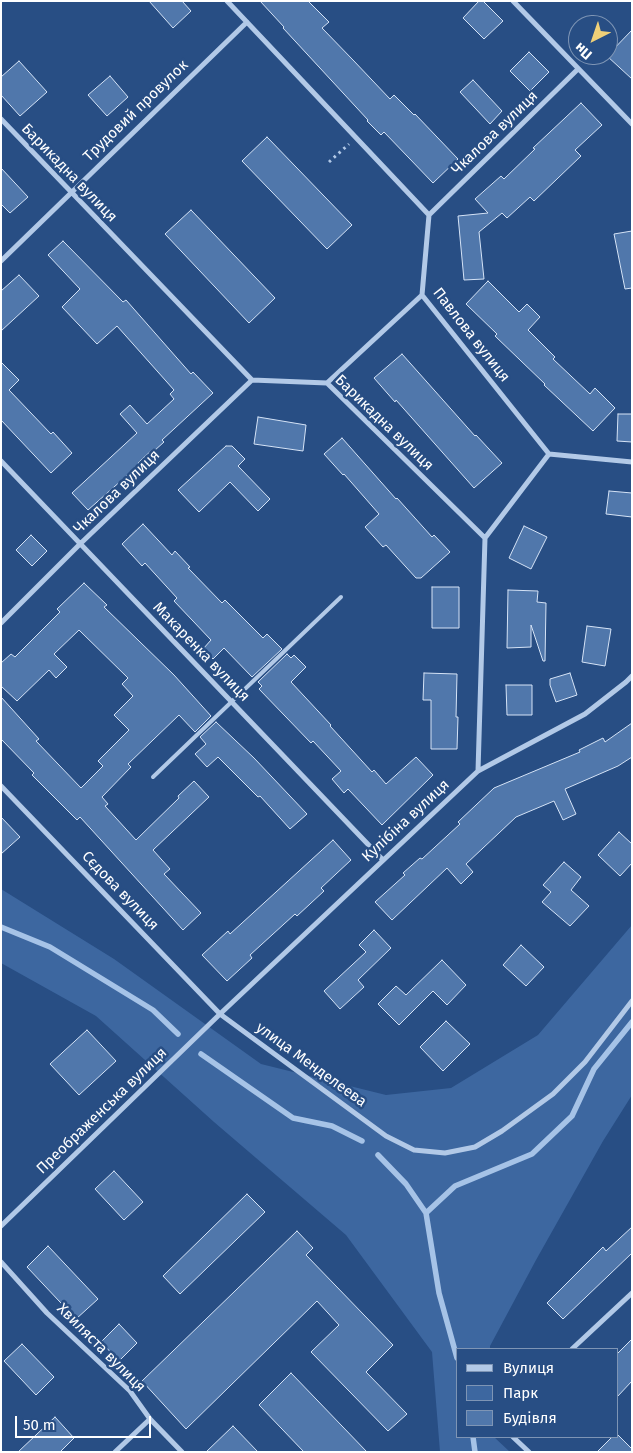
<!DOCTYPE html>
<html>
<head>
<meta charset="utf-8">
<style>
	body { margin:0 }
	#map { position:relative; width:633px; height:1453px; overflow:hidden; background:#284e84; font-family:"Fira Sans",sans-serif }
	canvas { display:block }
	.frame { position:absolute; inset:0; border:2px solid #fff; pointer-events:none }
	.legend { position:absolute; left:456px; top:1348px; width:162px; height:90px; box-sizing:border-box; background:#284e84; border:1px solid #7e95b5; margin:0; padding:6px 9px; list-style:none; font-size:15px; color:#fff }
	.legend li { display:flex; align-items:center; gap:10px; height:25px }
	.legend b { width:25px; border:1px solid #7e95b5 }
	.north { position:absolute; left:568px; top:15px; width:50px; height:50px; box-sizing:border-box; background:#284e84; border:1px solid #7e95b5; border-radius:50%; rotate:221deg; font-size:14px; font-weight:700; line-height:20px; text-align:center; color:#fff }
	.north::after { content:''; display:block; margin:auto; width:18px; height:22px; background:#efd078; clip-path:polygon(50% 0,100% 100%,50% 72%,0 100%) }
	.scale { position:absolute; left:15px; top:1416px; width:136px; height:22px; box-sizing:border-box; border:2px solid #fff; border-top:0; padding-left:6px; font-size:15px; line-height:18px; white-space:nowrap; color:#fff; -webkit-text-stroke:4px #284e84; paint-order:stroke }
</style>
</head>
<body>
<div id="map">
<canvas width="633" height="1453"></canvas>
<div class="frame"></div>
<ul class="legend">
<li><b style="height:6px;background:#b2c9e7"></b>Вулиця</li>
<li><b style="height:14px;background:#3d67a0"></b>Парк</li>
<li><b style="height:14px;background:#5077ab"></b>Будівля</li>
</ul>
<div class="north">Пн</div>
<div class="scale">50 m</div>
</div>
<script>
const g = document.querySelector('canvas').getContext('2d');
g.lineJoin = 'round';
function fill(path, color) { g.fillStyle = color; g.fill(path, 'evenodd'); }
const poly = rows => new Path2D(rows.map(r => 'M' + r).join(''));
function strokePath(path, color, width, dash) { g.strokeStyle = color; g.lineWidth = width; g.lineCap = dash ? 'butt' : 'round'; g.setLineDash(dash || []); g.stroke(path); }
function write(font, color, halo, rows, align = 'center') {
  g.font = font + ' "Fira Sans",sans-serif'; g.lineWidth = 5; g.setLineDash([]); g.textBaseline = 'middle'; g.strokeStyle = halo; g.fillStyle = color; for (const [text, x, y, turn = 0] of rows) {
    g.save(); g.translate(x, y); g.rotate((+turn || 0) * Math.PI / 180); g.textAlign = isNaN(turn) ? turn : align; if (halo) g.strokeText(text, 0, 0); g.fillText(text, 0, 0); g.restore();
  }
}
const green = poly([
	[1,889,114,959,261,1064,386,1095,451,1088,538,1035,632,925,632,1095,603,1141,536,1260,490,1346,490,1349,457,1349,457,1437,494,1437,510,1452,440,1452,432,1352,346,1235,214,1122,96,1016,1,963]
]);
const stream = poly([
	[1,927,50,947,153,1010,178,1034],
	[201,1054,293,1118,332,1126,362,1141],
	[378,1155,406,1184,426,1213,439,1293,457,1358],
	[426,1213,455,1186,532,1154,572,1116,594,1069,632,1022],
	[473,1437,475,1452]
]);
const building = poly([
	[149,1,182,1,191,11,173,28,149,1],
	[260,1,308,1,329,22,322,28,353,60,390,99,394,95,414,115,415,114,458,159,433,183,384,132,381,135,367,121,368,120,283,28,284,27,260,1],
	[479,1,483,1,503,21,484,39,463,18,479,1],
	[632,30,632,79,607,56,632,30],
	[529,52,549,72,530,91,510,71,529,52],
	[19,61,47,92,20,116,1,95,1,77,19,61],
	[110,76,128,97,107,116,88,95,110,76],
	[473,80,502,111,490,124,460,92,473,80],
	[581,103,602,125,575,150,581,156,534,201,530,197,507,218,502,213,479,232,484,279,464,280,458,216,488,213,475,199,501,176,504,179,535,149,533,148,581,103],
	[267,137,352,225,327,249,242,161,267,137],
	[1,168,28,197,10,213,1,204,1,168],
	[191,210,275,298,249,323,165,234,191,210],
	[632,231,632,288,625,289,614,234,632,231],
	[63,241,123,302,126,300,191,374,193,372,213,393,162,440,164,442,154,451,153,449,138,463,140,464,88,510,72,493,137,433,120,414,130,405,147,424,174,399,170,394,174,390,117,326,97,344,62,307,80,289,48,255,63,241],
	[19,275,39,296,1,331,1,291,19,275],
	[488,281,519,312,527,304,540,317,528,330,555,357,553,359,590,394,595,388,615,408,593,431,544,385,545,384,495,336,497,334,466,304,488,281],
	[402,354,475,436,476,435,502,463,474,488,396,400,395,402,374,378,402,354],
	[1,362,19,380,9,390,51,434,53,432,72,453,51,473,1,420,1,362],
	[618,414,632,414,632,442,617,441,618,414],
	[258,417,306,425,303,451,254,444,258,417],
	[342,438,396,499,397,498,432,537,434,535,450,552,421,578,416,578,386,545,383,547,365,527,379,514,344,474,343,475,324,454,342,438],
	[226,446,232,446,245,459,238,466,270,499,258,511,230,482,199,512,178,490,226,446],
	[609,491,632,493,632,517,606,514,609,491],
	[143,524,172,555,175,551,190,567,188,568,222,603,225,600,263,638,267,634,282,649,252,677,224,648,213,659,203,649,211,640,174,601,177,598,145,563,142,566,122,544,143,524],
	[524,526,547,537,531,569,509,558,524,526],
	[31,535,47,551,32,566,16,550,31,535],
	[84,583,107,605,104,607,174,675,211,716,195,732,179,715,128,764,131,767,102,797,108,804,105,806,136,840,179,798,178,796,194,781,209,797,153,850,170,869,164,874,201,913,183,930,80,817,77,820,32,775,34,773,1,739,1,697,39,739,36,741,81,788,103,766,98,761,129,730,114,715,133,696,122,684,128,678,79,630,54,654,67,667,56,678,49,670,17,701,1,686,1,663,11,654,15,657,60,612,57,609,84,583],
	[432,587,459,587,459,628,432,628,432,587],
	[508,590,538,591,537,602,546,603,545,661,543,661,531,625,531,647,507,648,508,590],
	[587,626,611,629,605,666,582,662,587,626],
	[287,654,291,658,294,655,306,667,291,682,331,725,330,726,372,772,374,770,386,784,416,757,433,775,382,825,348,789,344,793,332,779,341,771,313,741,311,743,259,689,262,686,258,682,287,654],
	[424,673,457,674,456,717,458,717,457,749,431,749,431,700,423,700,424,673],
	[570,673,577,695,556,702,550,685,550,679,570,673],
	[506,685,532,685,532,715,507,715,506,685],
	[216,722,254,758,307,814,290,829,260,796,258,797,218,757,207,767,195,754,206,744,200,737,216,722],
	[632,723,632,757,618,766,565,789,576,814,563,820,554,801,516,817,466,864,473,872,461,884,447,868,392,920,375,902,405,875,403,873,420,858,422,859,460,824,458,822,494,788,580,752,579,750,603,738,605,742,632,723],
	[1,817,20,837,1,854,1,817],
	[619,832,632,844,632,863,620,876,598,855,619,832],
	[333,840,351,860,321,888,324,891,297,916,295,914,250,955,252,958,227,981,202,955,228,931,230,934,333,840],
	[564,862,581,877,571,890,589,906,570,926,542,902,551,892,543,885,564,862],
	[374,930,391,948,358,980,364,987,340,1009,324,991,366,952,359,945,374,930],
	[521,945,544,967,526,986,503,965,521,945],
	[442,960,466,985,447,1005,433,991,399,1025,378,1004,396,986,406,995,442,960],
	[446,1021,470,1044,443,1071,420,1047,446,1021],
	[87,1030,116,1061,79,1095,50,1064,87,1030],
	[114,1171,143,1202,124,1220,95,1189,114,1171],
	[247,1194,265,1212,180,1294,163,1276,247,1194],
	[632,1227,632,1253,563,1319,547,1303,603,1247,606,1251,632,1227],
	[297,1231,313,1248,306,1255,393,1345,366,1372,407,1414,388,1431,311,1352,339,1325,317,1301,186,1429,142,1381,297,1231],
	[48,1246,98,1299,76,1319,27,1267,48,1246],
	[119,1324,137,1343,119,1361,101,1342,119,1324],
	[632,1339,632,1381,617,1397,617,1354,632,1339],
	[22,1344,54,1377,36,1395,4,1361,22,1344],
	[291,1373,367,1452,304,1452,259,1405,291,1373],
	[55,1417,74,1438,60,1452,18,1452,55,1417],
	[233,1426,258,1452,206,1452,233,1426],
	[617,1434,632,1449,632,1452,597,1452,612,1437,617,1437,617,1434]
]);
const path = poly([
	[329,162,349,144]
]);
const lane = poly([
	[153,777,341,597]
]);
const street = poly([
	[227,1,429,215,422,295,549,454,632,462],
	[513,1,632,124],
	[1,119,252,380,327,383,485,538,478,771],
	[429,215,578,69],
	[1,261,247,22],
	[327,383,422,295],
	[1,461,383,860],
	[485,538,549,454],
	[1,623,80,544,252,380],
	[1,786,220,1014,386,1136,414,1150,445,1153,475,1147,502,1131,553,1094,585,1062,632,1001],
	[1,1226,220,1014,478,771,585,714,626,682,632,676],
	[1,1262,47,1313,130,1391,150,1419,182,1452],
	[572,1349,632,1293],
	[513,1437,529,1452],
	[115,1452,150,1419]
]);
const streetNames = [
	["Трудовий провулок",136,111,-44],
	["Чкалова вулиця",495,133,-44],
	["Барикадна вулиця",69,173,46],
	["Павлова вулиця",471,335,52],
	["Барикадна вулиця",384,423,44],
	["Чкалова вулиця",117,492,-44],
	["Макаренка вулиця",201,652,46],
	["Кулібіна вулиця",406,821,-43],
	["Сєдова вулиця",120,891,46],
	["улица Менделеева",311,1065,36],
	["Преображенська вулиця",102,1111,-44],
	["Хвиляста вулиця",101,1348,45]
];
fill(green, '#3d67a0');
strokePath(stream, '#a6c3e7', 5.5);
fill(building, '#5077ab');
strokePath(building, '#d5e3f6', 1);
strokePath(path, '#b2c9e7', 3, [2.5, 4]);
strokePath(lane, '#b2c9e7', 4);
strokePath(street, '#b2c9e7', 5);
write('15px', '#fff', '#284e84', streetNames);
</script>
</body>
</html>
